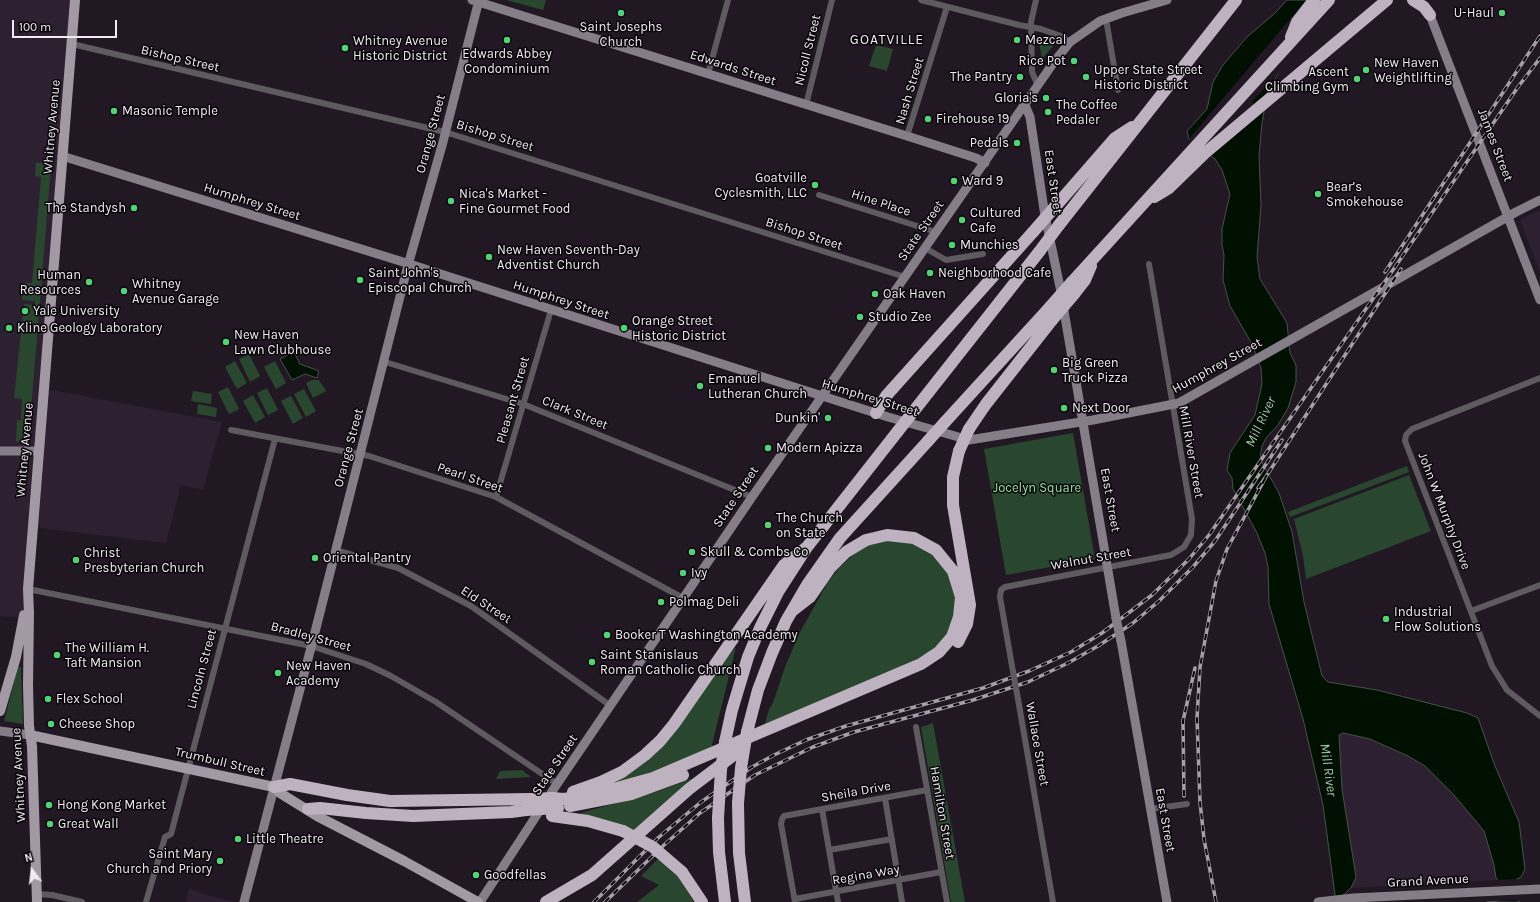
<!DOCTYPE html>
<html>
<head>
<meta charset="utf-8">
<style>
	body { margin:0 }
	#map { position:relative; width:1540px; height:902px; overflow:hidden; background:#211823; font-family:Karla,sans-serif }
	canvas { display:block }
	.north { position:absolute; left:12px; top:850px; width:40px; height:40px; -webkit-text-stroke:3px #080509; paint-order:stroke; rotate:345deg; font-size:11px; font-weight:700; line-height:16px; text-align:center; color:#f1eaf2 }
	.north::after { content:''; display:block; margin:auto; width:14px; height:18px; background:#f1eaf2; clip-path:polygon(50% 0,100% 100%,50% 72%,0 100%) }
	.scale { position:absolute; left:12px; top:20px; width:105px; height:18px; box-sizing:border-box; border:2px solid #f1eaf2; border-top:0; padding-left:5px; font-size:12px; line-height:14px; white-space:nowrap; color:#f1eaf2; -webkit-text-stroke:3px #080509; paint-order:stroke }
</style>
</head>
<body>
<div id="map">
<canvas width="1540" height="902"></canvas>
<div class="north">N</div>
<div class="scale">100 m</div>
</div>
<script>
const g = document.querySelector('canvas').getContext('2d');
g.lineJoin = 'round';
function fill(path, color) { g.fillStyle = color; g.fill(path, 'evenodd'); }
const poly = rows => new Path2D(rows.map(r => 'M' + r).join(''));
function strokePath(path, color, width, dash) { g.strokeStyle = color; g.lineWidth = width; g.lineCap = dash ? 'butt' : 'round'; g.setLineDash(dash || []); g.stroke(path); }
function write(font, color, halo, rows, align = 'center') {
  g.font = font + ' Karla,sans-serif'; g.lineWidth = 3; g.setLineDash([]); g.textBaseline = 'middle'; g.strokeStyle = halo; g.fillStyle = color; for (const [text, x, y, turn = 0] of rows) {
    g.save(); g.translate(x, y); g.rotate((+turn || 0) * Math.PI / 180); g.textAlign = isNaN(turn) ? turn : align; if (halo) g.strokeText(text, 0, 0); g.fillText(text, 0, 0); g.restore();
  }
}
const built = poly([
	[0,0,75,0,43,390,56,391,222,422,203,490,181,485,166,543,32,527,23,618,0,616],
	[1540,210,1540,272,1520,220],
	[1343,733,1370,739,1408,756,1425,766,1454,795,1484,831,1494,865,1496,878,1498,880,1351,888,1356,877,1342,789,1339,734],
	[189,888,210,896,234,902,186,902]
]);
const green = poly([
	[506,0,546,0,543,10],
	[1043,40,1055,44,1042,59,1039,43],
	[876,45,893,49,887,71,869,66],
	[36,163,45,163,46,166,51,166,29,435,24,441,16,442,17,420,21,420,22,399,14,398,24,304,35,305,35,301,22,300,23,283,32,283,41,177,35,176],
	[249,354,260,376,250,382,239,359],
	[235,361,247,383,237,389,225,367],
	[275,361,286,383,276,389,264,367],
	[312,380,319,380,326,391,313,398,306,383],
	[228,387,239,409,229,414,218,392],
	[267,388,278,410,268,415,257,393],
	[304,389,316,411,306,417,294,394],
	[193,391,212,394,211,404,191,401],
	[253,395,265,417,255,423,243,401],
	[291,396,303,418,293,424,281,401],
	[198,404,217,408,216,417,197,414],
	[1073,433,1095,559,1006,575,984,449],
	[1407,466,1409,472,1290,517,1288,512],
	[1409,475,1431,531,1306,579,1303,556,1294,519],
	[887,540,905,541,920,546,935,556,945,567,954,587,956,602,953,620,948,632,940,644,930,653,896,669,765,724,769,709,773,703,785,667,800,632,828,582,840,567,853,555,869,545],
	[736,647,711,749,653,773,614,784],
	[18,667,21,667,23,724,4,721],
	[933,723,965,902,951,902,921,727],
	[522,770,531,777,496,779,500,771],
	[693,778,638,832,580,813,653,793],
	[658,859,678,876,694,902,637,902,659,885,641,876]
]);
const water = poly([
	[1287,0,1328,0,1285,62,1268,90,1262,123,1259,156,1261,205,1257,257,1260,279,1287,323,1290,353,1296,365,1296,382,1288,408,1278,425,1266,438,1262,446,1260,459,1279,493,1292,532,1304,602,1322,676,1328,682,1377,690,1467,713,1478,718,1495,766,1519,822,1525,869,1521,877,1515,880,1519,902,1486,902,1499,901,1498,880,1496,878,1494,865,1484,831,1454,795,1425,766,1408,756,1370,739,1343,733,1339,735,1342,789,1356,877,1351,888,1336,902,1323,805,1303,719,1269,604,1268,567,1265,553,1257,533,1233,489,1232,478,1227,470,1230,453,1255,415,1262,384,1261,368,1252,344,1230,306,1223,280,1224,255,1222,245,1222,229,1230,194,1222,170,1215,159,1189,140,1187,131,1207,109,1213,82,1223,65,1247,37,1274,14,1287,0],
	[295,351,295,354,300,364,319,371,317,378,305,374,292,380,280,359,295,351]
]);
const pier = poly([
	[1306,0,1330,0,1332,5,1327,17,1314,34,1252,102,1255,105,1270,93,1267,109,1210,157,1187,141],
	[1517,879,1520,900,1497,901,1496,880]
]);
const street = poly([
	[921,0,1019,25,1041,29,1061,36,1070,42],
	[1036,0,1031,22,1032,72,1038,86],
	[1106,19,1118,90],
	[72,44,445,132,905,277],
	[708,74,728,0],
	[806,105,832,0],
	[907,136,947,7],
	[819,195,936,232],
	[925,248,946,260,983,254],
	[385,362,523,404,752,497],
	[1540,378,1412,429,1406,435,1405,441,1492,666,1507,690,1540,716],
	[231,430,369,456,496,497,683,598],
	[496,497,551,310],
	[335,550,398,568,471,606,611,706],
	[28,589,311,646,366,664,391,676,436,702,557,784],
	[1471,611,1540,585],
	[1012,666,1000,597,1001,590,1005,587,1171,555,1184,547,1191,535,1192,519,1149,264],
	[1018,699,1053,902],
	[916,727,947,902],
	[885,798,902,902],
	[822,809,838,902],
	[1150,809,1187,804],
	[829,850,892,839],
	[37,894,52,895,82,902],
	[795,899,941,872],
	[146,902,165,837,171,834,275,439],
	[795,902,781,824,782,819,784,816,927,790]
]);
const secondary = poly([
	[472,0,907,136,976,158,985,163],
	[1428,10,1540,300],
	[1025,105,1030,117,1045,216,1060,287,1116,618],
	[62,156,400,261,888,417,969,440,1093,420,1179,403,1516,212,1540,200],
	[0,451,38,451],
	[1121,641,1167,902],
	[0,731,30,735],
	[244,902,313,640,408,265,443,142,479,0],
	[480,902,557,784,752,497,1054,62,1070,42,1100,21,1122,13,1167,0],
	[1318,902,1353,898,1540,889]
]);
const primary = poly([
	[0,711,16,657,24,615],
	[30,735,274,787,280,793,317,816,404,861,478,902],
	[37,902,32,746,29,726,28,685,29,613,28,589,75,0]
]);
const highway = poly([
	[1413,0,1424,7,1430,15],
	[1291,37,1297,22,1314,0],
	[1154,197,1169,188,1205,153,1387,0],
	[1054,208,1115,138,1132,127],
	[1059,225,1236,0],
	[1072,282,1329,0],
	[1074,294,1085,280,1091,266],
	[913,412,1039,252],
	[876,413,886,396,1033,232],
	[945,422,1050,307],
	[969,429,986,404,1052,320],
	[958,642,967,624,970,605,953,505,953,477,959,451],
	[747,732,758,690,772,653,786,621,807,585,840,538,928,441],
	[725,742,732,710,748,657,760,628,778,592,807,547,898,431],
	[274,787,290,784,347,795,390,801,533,799],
	[573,792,601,782,622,772,645,755,660,741,674,724,784,565,807,547],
	[552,798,564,799,599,793,653,778,921,664,939,652,952,637,959,617,961,597,953,571,936,550,914,538,887,535,866,540,846,552,830,568,810,597,792,611],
	[738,803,739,853,745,902],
	[570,806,631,794,683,775],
	[308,809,320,808,366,813,413,816,511,812,526,810],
	[552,816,588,821,623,831],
	[718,818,719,852,725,902],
	[682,872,702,902],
	[546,902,592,875,689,789,739,751]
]);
const rail = poly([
	[1385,272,1540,36],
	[1258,488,1267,475],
	[1184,796,1183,721,1195,668],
	[594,902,659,837,701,802,752,767,774,755,806,740,846,726,983,688,1029,671,1071,652,1102,633,1152,595,1189,559,1209,535,1395,267,1518,87,1540,58],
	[605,902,664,845,700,813,755,775,813,747,854,732,973,700,1028,682,1068,663,1098,646,1133,623,1159,601,1193,567,1215,541,1282,440],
	[1216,902,1204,839,1200,802,1197,718,1200,667,1216,581,1227,549,1267,475,1401,269]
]);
const streetBridge = poly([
	[1012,666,1018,699]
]);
const secondaryBridge = poly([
	[1116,618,1121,641]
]);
const highwayBridge = poly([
	[1033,232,1054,208],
	[1039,252,1059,225],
	[1050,307,1072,282],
	[1052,320,1074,294],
	[898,431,913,412],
	[928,441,945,422],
	[959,451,969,429],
	[533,799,552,798],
	[738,803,741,768,747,732],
	[526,810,558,808],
	[718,818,721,770,725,742],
	[623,831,653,847,682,872]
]);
const markers = [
	[621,13,4,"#4ed676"],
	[1502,13,4,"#4ed676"],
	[507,40,4,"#4ed676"],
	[1017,40,4,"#4ed676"],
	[345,48,4,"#4ed676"],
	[1074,61,4,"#4ed676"],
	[1366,70,4,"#4ed676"],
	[1020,77,4,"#4ed676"],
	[1086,77,4,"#4ed676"],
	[1357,79,4,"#4ed676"],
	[1046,98,4,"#4ed676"],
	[114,111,4,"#4ed676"],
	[1048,112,4,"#4ed676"],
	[928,119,4,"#4ed676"],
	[1017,143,4,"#4ed676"],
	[954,181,4,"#4ed676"],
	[815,185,4,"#4ed676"],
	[1318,194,4,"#4ed676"],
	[451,201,4,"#4ed676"],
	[134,208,4,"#4ed676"],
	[962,220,4,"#4ed676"],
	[952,245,4,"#4ed676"],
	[489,257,4,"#4ed676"],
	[930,273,4,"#4ed676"],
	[360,280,4,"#4ed676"],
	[89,282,4,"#4ed676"],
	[124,291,4,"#4ed676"],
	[875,294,4,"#4ed676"],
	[25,311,4,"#4ed676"],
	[860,317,4,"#4ed676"],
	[9,328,4,"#4ed676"],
	[624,328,4,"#4ed676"],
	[226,342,4,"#4ed676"],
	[1054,370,4,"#4ed676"],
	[700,386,4,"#4ed676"],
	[1064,408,4,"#4ed676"],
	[828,418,4,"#4ed676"],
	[768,448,4,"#4ed676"],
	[768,525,4,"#4ed676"],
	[692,552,4,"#4ed676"],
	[315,558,4,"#4ed676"],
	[76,560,4,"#4ed676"],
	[683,573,4,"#4ed676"],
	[661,602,4,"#4ed676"],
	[1386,619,4,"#4ed676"],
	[607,635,4,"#4ed676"],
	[57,655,4,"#4ed676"],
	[592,662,4,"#4ed676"],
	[278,673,4,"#4ed676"],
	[48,699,4,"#4ed676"],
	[51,724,4,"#4ed676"],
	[49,805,4,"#4ed676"],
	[50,824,4,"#4ed676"],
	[238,839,4,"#4ed676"],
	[220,861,4,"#4ed676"],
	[476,875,4,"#4ed676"]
];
const poiNames = [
	["U-Haul",1494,13,"right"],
	["Saint Josephs",621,27,"center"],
	["Church",621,42,"center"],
	["Mezcal",1025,40],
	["Whitney Avenue",353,41],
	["Historic District",353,56],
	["Edwards Abbey",507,54,"center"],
	["Condominium",507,69,"center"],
	["Rice Pot",1066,61,"right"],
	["New Haven",1374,63],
	["Weightlifting",1374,78],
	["Upper State Street",1094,70],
	["Historic District",1094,85],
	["Ascent",1349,72,"right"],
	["Climbing Gym",1349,87,"right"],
	["The Pantry",1012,77,"right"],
	["Gloria's",1038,98,"right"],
	["The Coffee",1056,105],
	["Pedaler",1056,120],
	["Masonic Temple",122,111],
	["Firehouse 19",936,119],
	["Pedals",1009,143,"right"],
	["Goatville",807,178,"right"],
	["Cyclesmith, LLC",807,193,"right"],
	["Ward 9",962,181],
	["Bear’s",1326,187],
	["Smokehouse",1326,202],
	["Nica's Market -",459,194],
	["Fine Gourmet Food",459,209],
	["The Standysh",126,208,"right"],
	["Cultured",970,213],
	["Cafe",970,228],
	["Munchies",960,245],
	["New Haven Seventh-Day",497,250],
	["Adventist Church",497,265],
	["Saint John's",368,273],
	["Episcopal Church",368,288],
	["Neighborhood Cafe",938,273],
	["Human",81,275,"right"],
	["Resources",81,290,"right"],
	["Whitney",132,284],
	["Avenue Garage",132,299],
	["Oak Haven",883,294],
	["Yale University",33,311],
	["Studio Zee",868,317],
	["Orange Street",632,321],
	["Historic District",632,336],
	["Kline Geology Laboratory",17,328],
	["New Haven",234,335],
	["Lawn Clubhouse",234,350],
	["Big Green",1062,363],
	["Truck Pizza",1062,378],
	["Emanuel",708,379],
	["Lutheran Church",708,394],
	["Next Door",1072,408],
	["Dunkin'",820,418,"right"],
	["Modern Apizza",776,448],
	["The Church",776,518],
	["on State",776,533],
	["Skull & Combs Co",700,552],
	["Christ",84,553],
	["Presbyterian Church",84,568],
	["Oriental Pantry",323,558],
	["Ivy",691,573],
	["Polmag Deli",669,602],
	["Industrial",1394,612],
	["Flow Solutions",1394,627],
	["Booker T Washington Academy",615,635],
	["The William H.",65,648],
	["Taft Mansion",65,663],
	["Saint Stanislaus",600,655],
	["Roman Catholic Church",600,670],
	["New Haven",286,666],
	["Academy",286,681],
	["Flex School",56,699],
	["Cheese Shop",59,724],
	["Hong Kong Market",57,805],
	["Great Wall",58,824],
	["Little Theatre",246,839],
	["Saint Mary",212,854,"right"],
	["Church and Priory",212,869,"right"],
	["Goodfellas",484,875]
];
const streetNames = [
	["Nicoll Street",808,50,-76],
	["Bishop Street",180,59,13],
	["Edwards Street",733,68,18],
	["Nash Street",910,91,-73],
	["Whitney Avenue",52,127,-85],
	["Orange Street",431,134,-75],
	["Bishop Street",495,136,17],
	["James Street",1495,145,69],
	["East Street",1053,182,82],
	["Humphrey Street",252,202,17],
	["Hine Place",881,203,18],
	["State Street",921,231,-55],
	["Bishop Street",804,234,18],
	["Humphrey Street",561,300,18],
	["Humphrey Street",1217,366,-29],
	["Humphrey Street",870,398,17],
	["Pleasant Street",513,400,-74],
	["Clark Street",575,413,22],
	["Orange Street",349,448,-75],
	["Whitney Avenue",25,450,-85],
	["Mill River Street",1191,452,80],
	["Pearl Street",470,478,19],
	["State Street",736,497,-56],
	["East Street",1110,500,80],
	["John W Murphy Drive",1444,511,69],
	["Walnut Street",1091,559,-10],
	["Eld Street",486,605,33],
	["Bradley Street",311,637,15],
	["Lincoln Street",202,669,-75],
	["Wallace Street",1037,744,80],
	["Trumbull Street",220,762,13],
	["State Street",555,765,-56],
	["Whitney Avenue",19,775,-93],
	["Sheila Drive",856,792,-10],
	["Hamilton Street",942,813,80],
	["East Street",1165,820,80],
	["Regina Way",866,875,-10],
	["Grand Avenue",1428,881,-3]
];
const parkNames = [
	["Jocelyn Square",1037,488]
];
const neighbourhoodNames = [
	["GOATVILLE",887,40]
];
const waterNames = [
	["Mill River",1261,422,-65],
	["Mill River",1328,770,82]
];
fill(built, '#2d2030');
fill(green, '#29472f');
fill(water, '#001101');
strokePath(water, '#485249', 1);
fill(pier, '#211823');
strokePath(street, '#5f5a60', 6);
strokePath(secondary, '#857d87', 9);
strokePath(primary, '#a399a5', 10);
strokePath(highway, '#beb2c0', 12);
strokePath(rail, '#a69fa8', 3.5);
strokePath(rail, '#080509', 2, [6]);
strokePath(streetBridge, '#5f5a60', 6);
strokePath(secondaryBridge, '#857d87', 9);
strokePath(highwayBridge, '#beb2c0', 12);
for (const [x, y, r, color] of markers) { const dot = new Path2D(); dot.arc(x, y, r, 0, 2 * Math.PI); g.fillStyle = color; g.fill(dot); strokePath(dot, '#080509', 1.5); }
write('13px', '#f1eaf2', '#080509', poiNames, 'left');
write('13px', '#f1eaf2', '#080509', streetNames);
write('13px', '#93e4a3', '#080509', parkNames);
g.letterSpacing = '1px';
write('14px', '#f1eaf2', '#080509', neighbourhoodNames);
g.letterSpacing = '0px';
write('italic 14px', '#86d797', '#080509', waterNames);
</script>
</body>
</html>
